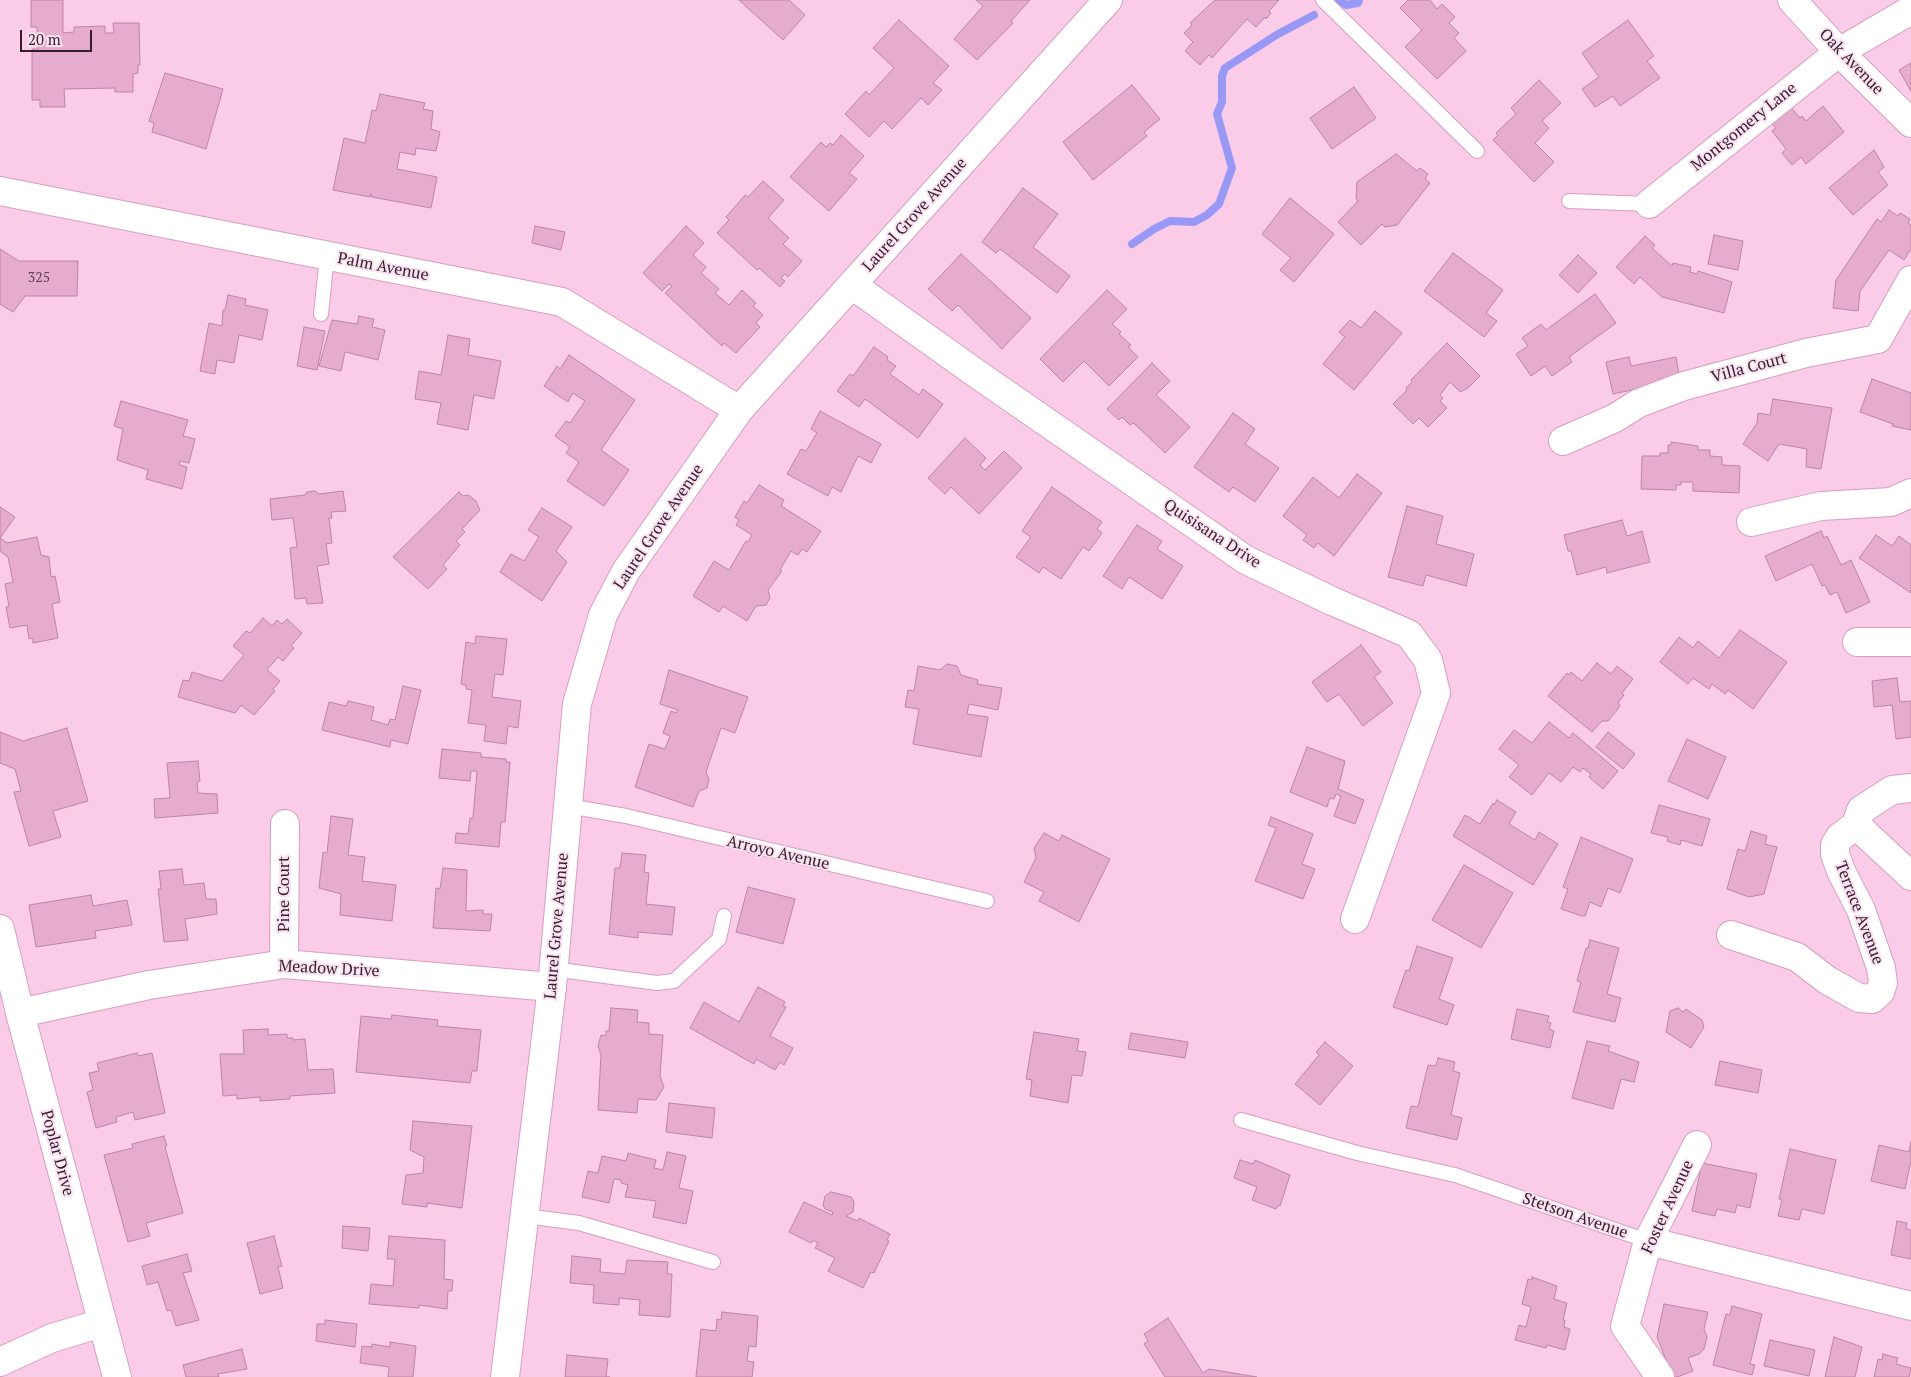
<!DOCTYPE html>
<html>
<head>
<meta charset="utf-8">
<style>
	body { margin:0 }
	#map { position:relative; width:1911px; height:1377px; overflow:hidden; background:#fbcce7; font-family:"PT Serif",serif }
	canvas { display:block }
	.scale { position:absolute; left:20px; top:30px; width:72px; height:22px; box-sizing:border-box; border:2px solid #341e2c; border-top:0; padding-left:6px; font-size:15px; line-height:18px; white-space:nowrap; color:#341e2c; -webkit-text-stroke:4px #f9e1ef; paint-order:stroke }
</style>
</head>
<body>
<div id="map">
<canvas width="1911" height="1377"></canvas>
<div class="scale">20 m</div>
</div>
<script>
const g = document.querySelector('canvas').getContext('2d');
g.lineJoin = 'round';
const poly = rows => new Path2D(rows.map(r => 'M' + r).join(''));
function strokePath(path, color, width, dash) { g.strokeStyle = color; g.lineWidth = width; g.lineCap = dash ? 'butt' : 'round'; g.setLineDash(dash || []); g.stroke(path); }
function fill(path, color) { g.fillStyle = color; g.fill(path, 'evenodd'); }
function write(font, color, halo, rows, align = 'center') {
  g.font = font + ' "PT Serif",serif'; g.lineWidth = 4; g.setLineDash([]); g.textBaseline = 'middle'; g.strokeStyle = halo; g.fillStyle = color; for (const [text, x, y, turn = 0] of rows) {
    g.save(); g.translate(x, y); g.rotate((+turn || 0) * Math.PI / 180); g.textAlign = isNaN(turn) ? turn : align; if (halo) g.strokeText(text, 0, 0); g.fillText(text, 0, 0); g.restore();
  }
}
const stream = poly([
	[1339,0,1346,5,1358,3,1359,0],
	[1132,244,1154,229,1170,221,1194,222,1207,215,1219,204,1232,168,1217,114,1222,102,1222,76,1225,68,1278,34,1314,15]
]);
const building = poly([
	[31,0,63,0,63,33,74,32,74,27,105,26,105,33,114,33,113,23,139,23,140,65,138,65,138,73,133,74,133,92,115,92,115,88,64,89,65,107,40,107,40,100,32,100,32,49,38,49,37,27,31,27,31,0],
	[739,0,789,0,805,15,783,40,739,0],
	[976,0,1030,0,1011,21,1013,23,977,60,954,39,983,6,976,0],
	[1215,0,1279,0,1269,11,1271,13,1266,19,1265,17,1256,27,1247,19,1212,58,1209,55,1200,65,1185,51,1193,42,1184,33,1192,25,1190,23,1215,0],
	[1408,0,1430,0,1437,9,1442,4,1455,17,1449,23,1459,33,1454,38,1466,51,1437,79,1405,47,1422,30,1400,8,1408,0],
	[899,20,949,66,933,83,942,90,928,105,921,98,892,129,884,121,869,137,845,114,866,91,869,95,894,68,873,48,899,20],
	[1628,20,1654,56,1647,61,1660,78,1620,106,1613,96,1595,107,1582,89,1599,77,1582,53,1628,20],
	[1911,63,1911,91,1899,70,1911,63],
	[165,73,223,89,206,149,152,132,154,123,149,121,165,73],
	[1539,80,1561,103,1542,121,1549,128,1535,143,1554,162,1534,182,1493,140,1498,135,1496,133,1516,114,1511,108,1539,80],
	[1132,85,1160,119,1144,132,1147,136,1093,180,1063,142,1132,85],
	[1354,87,1376,118,1332,149,1310,118,1354,87],
	[380,94,425,103,423,109,433,111,431,129,440,132,436,151,416,148,415,155,400,152,397,169,437,177,431,208,372,197,371,194,370,197,333,190,344,138,365,143,372,110,376,111,380,94],
	[1788,104,1800,118,1802,116,1806,121,1823,106,1844,132,1806,164,1801,157,1792,165,1782,153,1786,149,1772,131,1776,128,1769,120,1788,104],
	[841,135,864,156,849,173,857,179,829,211,790,177,821,142,826,147,830,143,833,145,841,135],
	[1874,150,1884,167,1878,172,1888,185,1853,215,1829,188,1874,150],
	[1396,154,1417,171,1420,168,1428,174,1425,179,1430,183,1397,225,1385,227,1382,224,1361,245,1338,222,1358,201,1356,198,1357,182,1396,154],
	[763,181,784,200,768,218,789,238,783,244,802,261,788,277,785,274,781,278,785,281,780,287,759,268,757,270,717,233,729,220,726,217,745,195,748,197,763,181],
	[1023,188,1058,214,1033,247,1070,276,1057,293,1000,249,996,253,982,242,1023,188],
	[1290,198,1334,234,1294,282,1280,270,1291,258,1262,234,1290,198],
	[1889,210,1898,216,1900,213,1910,219,1908,223,1911,225,1911,249,1904,260,1889,250,1860,291,1858,311,1833,308,1836,280,1877,219,1881,222,1889,210],
	[535,226,565,232,561,250,532,243,535,226],
	[686,226,704,243,693,255,706,267,701,273,719,289,715,293,729,305,742,290,756,303,753,306,763,315,756,323,760,327,736,353,724,343,722,346,665,293,672,286,669,284,662,291,643,273,686,226],
	[1714,235,1743,241,1738,270,1708,264,1714,235],
	[1645,236,1655,245,1652,248,1672,266,1673,263,1691,267,1690,272,1697,274,1698,271,1732,282,1724,313,1662,297,1640,277,1634,284,1616,267,1645,236],
	[0,249,19,261,78,261,77,296,25,296,13,312,0,304,0,249],
	[1453,253,1503,290,1486,313,1497,321,1484,337,1424,291,1453,253],
	[961,254,1031,318,1002,349,958,305,952,311,928,289,961,254],
	[1578,255,1597,273,1578,293,1559,275,1578,255],
	[1107,290,1127,309,1112,324,1121,332,1119,334,1131,345,1128,347,1138,357,1109,386,1084,361,1063,382,1040,359,1107,290],
	[1595,294,1616,323,1569,357,1572,362,1552,376,1545,366,1531,376,1516,354,1528,346,1522,338,1541,324,1546,330,1595,294],
	[228,295,246,299,245,305,268,310,262,340,239,335,234,363,217,360,215,374,200,371,209,323,222,326,223,310,225,310,228,295],
	[1375,311,1402,333,1354,390,1323,364,1345,337,1339,332,1350,320,1361,328,1375,311],
	[359,316,374,319,372,327,385,330,378,360,345,352,341,371,319,366,332,320,357,324,359,316],
	[304,327,325,331,317,370,297,366,304,327],
	[448,335,470,339,468,355,501,361,494,399,474,395,468,430,437,424,441,403,415,399,419,371,441,375,448,335],
	[1447,343,1480,376,1468,388,1460,392,1450,382,1440,395,1443,398,1440,401,1447,408,1428,427,1419,418,1413,424,1393,404,1407,390,1406,388,1412,382,1411,380,1447,343],
	[874,347,888,357,887,360,896,366,890,374,919,395,923,389,943,404,918,438,865,399,859,407,837,391,850,374,853,376,874,347],
	[569,355,635,400,601,450,629,470,604,506,567,481,579,462,566,453,570,447,555,436,566,421,570,423,585,401,573,393,568,402,544,386,557,366,560,369,569,355],
	[1629,357,1631,366,1676,357,1680,380,1613,394,1606,362,1629,357],
	[1152,363,1170,381,1156,395,1190,427,1165,453,1138,427,1133,423,1130,425,1122,417,1119,420,1107,409,1152,363],
	[1872,379,1911,393,1911,430,1892,426,1893,424,1860,412,1872,379],
	[1773,399,1832,408,1821,469,1806,467,1807,449,1779,444,1768,461,1743,444,1757,423,1758,413,1770,415,1773,399],
	[121,401,188,420,183,436,195,439,189,463,180,461,179,465,187,467,182,489,146,479,148,470,117,460,123,429,114,426,121,401],
	[820,411,881,444,871,463,858,456,841,492,832,487,828,496,787,474,801,449,806,451,817,433,811,429,820,411],
	[1233,413,1255,429,1245,444,1279,468,1255,502,1233,487,1229,492,1194,467,1233,413],
	[965,438,986,458,980,465,985,470,1004,451,1022,468,979,514,951,487,945,494,928,478,965,438],
	[1671,442,1698,446,1698,450,1710,450,1710,456,1722,457,1722,465,1740,466,1739,493,1693,491,1693,482,1681,482,1681,485,1676,485,1676,490,1641,489,1642,456,1660,456,1660,453,1668,453,1668,445,1671,445,1671,442],
	[1357,474,1382,493,1334,556,1318,543,1314,548,1303,540,1307,535,1283,516,1313,477,1339,498,1357,474],
	[759,485,784,500,781,506,821,531,807,552,802,549,798,555,791,551,780,570,782,571,768,590,770,598,766,605,756,606,747,621,723,606,719,612,693,596,714,561,729,570,746,541,748,542,752,535,736,525,739,520,735,517,744,501,747,503,759,485],
	[1052,487,1102,522,1097,529,1102,533,1089,551,1083,547,1061,579,1043,567,1039,573,1016,557,1031,537,1022,531,1052,487],
	[315,491,319,494,343,491,346,511,331,512,332,518,329,518,332,543,326,544,329,564,317,566,323,603,307,604,306,598,295,599,290,548,297,547,293,518,272,520,270,499,305,495,307,492,315,491],
	[459,492,463,496,468,495,476,501,480,510,462,529,465,532,456,541,460,545,443,565,447,569,428,589,393,557,459,492],
	[1407,506,1443,516,1436,544,1474,554,1466,586,1426,575,1423,586,1388,577,1407,506],
	[0,507,15,517,0,538,0,507],
	[542,508,572,527,556,551,567,562,542,601,500,572,511,554,524,561,539,537,528,530,542,508],
	[1622,520,1627,536,1642,531,1650,562,1607,573,1606,567,1577,575,1571,551,1568,551,1564,535,1622,520],
	[1137,525,1162,541,1157,549,1183,566,1162,599,1129,577,1122,589,1103,576,1137,525],
	[1821,531,1824,538,1827,536,1841,565,1851,560,1870,602,1846,613,1837,592,1830,595,1825,585,1822,586,1812,564,1776,581,1765,556,1821,531],
	[1876,535,1892,546,1899,536,1911,545,1911,593,1859,558,1876,535],
	[37,537,41,555,49,557,51,577,55,576,60,602,52,604,58,638,33,643,33,638,29,639,27,625,10,628,6,607,9,606,5,584,13,582,8,557,0,551,0,538,7,543,37,537],
	[263,618,272,626,277,620,282,624,287,619,302,633,291,646,294,648,283,661,278,657,267,670,280,681,273,689,275,691,254,715,241,705,235,713,178,697,183,680,189,681,192,672,222,681,244,655,233,646,246,631,250,633,263,618],
	[1740,630,1787,662,1753,709,1728,690,1725,694,1712,684,1709,689,1693,678,1688,684,1660,662,1679,637,1693,648,1698,641,1719,658,1740,630],
	[476,636,507,639,503,675,495,674,492,697,521,701,518,728,508,726,506,744,484,741,486,725,468,723,472,690,466,689,466,685,461,684,466,642,475,644,476,636],
	[1361,645,1381,672,1374,677,1393,703,1363,726,1339,694,1327,702,1312,682,1361,645],
	[1597,663,1611,674,1617,666,1633,679,1622,693,1624,695,1618,703,1620,705,1618,709,1608,721,1602,721,1592,732,1548,696,1567,673,1569,675,1571,672,1582,681,1597,663],
	[947,664,957,666,961,675,978,680,977,684,1002,688,998,710,969,704,967,714,988,717,981,757,913,744,919,709,905,707,908,690,914,691,918,666,940,670,947,664],
	[669,670,748,697,735,733,721,728,706,772,709,780,707,788,699,791,693,807,635,787,649,744,665,749,670,736,663,733,671,711,676,713,678,710,660,704,669,670],
	[1897,678,1900,702,1911,701,1911,737,1896,739,1892,705,1874,707,1872,681,1897,678],
	[403,686,421,690,408,744,391,740,390,747,322,730,329,702,346,706,348,701,374,707,371,720,388,725,390,719,395,720,403,686],
	[1549,722,1569,738,1573,733,1618,771,1603,789,1589,777,1591,774,1583,768,1580,772,1573,767,1561,782,1549,773,1532,795,1509,777,1519,765,1499,749,1514,730,1532,743,1549,722],
	[67,728,88,801,53,811,61,837,29,846,14,792,21,791,15,769,0,763,0,732,23,741,67,728],
	[1608,732,1635,754,1623,769,1596,747,1608,732],
	[1687,739,1726,757,1708,799,1668,781,1687,739],
	[1307,747,1345,761,1338,789,1364,800,1355,824,1334,816,1341,796,1336,794,1334,799,1330,798,1327,807,1290,792,1307,747],
	[442,749,481,753,481,757,506,759,506,762,510,762,505,822,501,822,499,847,455,843,456,833,468,834,470,818,473,818,477,771,471,771,470,781,439,778,442,749],
	[198,761,200,781,197,782,198,793,217,794,218,813,155,818,154,799,170,798,167,763,198,761],
	[1497,800,1516,812,1509,824,1535,840,1539,832,1558,844,1533,885,1453,836,1465,815,1480,824,1493,803,1494,805,1497,800],
	[1659,805,1710,819,1702,846,1681,840,1680,845,1667,841,1668,837,1651,833,1659,805],
	[331,816,353,819,348,855,365,857,362,881,396,885,392,921,340,915,341,894,319,888,323,852,327,853,331,816],
	[1271,817,1313,834,1302,864,1315,869,1303,899,1255,881,1276,828,1268,825,1271,817],
	[1751,831,1767,836,1765,844,1777,847,1764,894,1749,897,1727,889,1738,849,1745,851,1751,831],
	[1044,833,1059,841,1062,835,1110,859,1079,922,1039,901,1044,892,1024,882,1036,858,1034,848,1044,833],
	[1581,837,1633,859,1620,893,1608,888,1601,907,1590,902,1585,916,1582,916,1561,909,1568,889,1563,887,1581,837],
	[622,853,646,855,644,872,649,873,646,904,675,907,672,935,638,932,638,938,609,934,615,868,620,868,622,853],
	[1464,865,1513,893,1481,948,1432,920,1464,865],
	[443,868,467,870,466,911,483,910,483,914,492,914,490,931,433,928,436,888,440,889,443,868],
	[182,869,184,885,204,883,206,899,216,899,217,914,185,919,188,940,164,942,158,889,161,889,159,871,182,869],
	[748,887,795,899,783,944,736,932,748,887],
	[91,895,93,906,127,900,132,925,95,931,96,938,36,947,29,905,91,895],
	[1590,940,1619,948,1607,994,1621,998,1615,1022,1573,1012,1581,982,1577,981,1586,948,1588,948,1590,940],
	[1417,946,1453,958,1439,999,1454,1005,1447,1025,1393,1007,1406,970,1409,971,1417,946],
	[758,987,785,1002,783,1006,786,1007,770,1036,793,1048,784,1065,780,1062,775,1070,756,1059,754,1064,690,1028,704,1002,739,1022,758,987],
	[611,1008,638,1010,637,1022,649,1023,649,1034,663,1035,660,1076,664,1087,656,1100,638,1099,637,1113,598,1110,601,1055,598,1046,601,1035,606,1036,606,1031,609,1031,611,1008],
	[1678,1008,1683,1012,1686,1009,1702,1020,1704,1027,1691,1048,1666,1032,1670,1011,1678,1008],
	[1517,1009,1549,1016,1547,1022,1551,1023,1549,1029,1554,1031,1550,1048,1511,1039,1517,1009],
	[392,1015,438,1020,437,1026,481,1030,477,1071,472,1071,470,1083,356,1072,361,1016,391,1019,392,1015],
	[268,1029,268,1035,287,1034,287,1038,293,1038,293,1040,305,1039,308,1070,333,1069,335,1093,290,1096,290,1099,260,1101,260,1097,237,1099,237,1095,223,1096,220,1054,244,1054,243,1030,268,1029],
	[1034,1032,1079,1039,1077,1051,1086,1052,1082,1076,1072,1075,1068,1103,1030,1096,1032,1080,1026,1079,1034,1032],
	[1131,1033,1188,1042,1185,1058,1128,1049,1131,1033],
	[1587,1041,1610,1046,1608,1051,1639,1062,1634,1082,1621,1079,1613,1109,1572,1098,1587,1041],
	[1325,1042,1353,1066,1320,1105,1295,1084,1319,1055,1316,1052,1325,1042],
	[137,1053,138,1056,152,1053,165,1113,135,1120,133,1112,116,1117,117,1122,96,1128,87,1092,93,1090,89,1073,99,1071,97,1063,137,1053],
	[1438,1058,1455,1062,1453,1071,1460,1073,1451,1115,1462,1118,1457,1140,1406,1128,1411,1106,1418,1107,1428,1065,1436,1066,1438,1058],
	[1720,1061,1762,1070,1758,1093,1715,1085,1720,1061],
	[669,1103,715,1108,712,1138,666,1132,669,1103],
	[413,1121,472,1126,462,1208,427,1203,427,1207,402,1204,406,1175,423,1173,424,1157,410,1150,413,1121],
	[164,1136,167,1146,165,1147,183,1213,146,1223,150,1236,128,1242,104,1155,133,1148,132,1144,164,1136],
	[1911,1142,1911,1161,1905,1189,1871,1181,1879,1145,1909,1152,1911,1142],
	[1790,1149,1836,1160,1824,1214,1802,1209,1799,1220,1778,1216,1782,1200,1779,1199,1790,1149],
	[667,1152,686,1156,679,1188,693,1191,686,1224,653,1217,656,1201,625,1197,628,1185,621,1183,621,1180,614,1179,609,1203,582,1197,588,1171,598,1173,602,1156,626,1161,628,1153,656,1160,654,1168,663,1170,667,1152],
	[1240,1160,1253,1164,1255,1160,1290,1175,1280,1206,1278,1205,1276,1209,1252,1200,1257,1187,1234,1178,1240,1160],
	[1702,1163,1757,1174,1750,1208,1737,1205,1735,1213,1717,1209,1715,1216,1692,1211,1702,1163],
	[831,1192,851,1197,854,1202,853,1212,846,1216,858,1221,859,1218,890,1234,887,1240,889,1241,874,1273,871,1272,863,1288,828,1271,835,1258,815,1248,818,1243,813,1240,811,1243,789,1232,804,1202,832,1215,833,1212,825,1209,823,1205,825,1196,831,1192],
	[1897,1221,1907,1223,1906,1229,1911,1230,1911,1259,1891,1255,1897,1221],
	[343,1226,370,1228,368,1251,342,1248,343,1226],
	[274,1236,282,1266,278,1267,283,1288,260,1294,247,1243,274,1236],
	[389,1236,445,1240,444,1279,453,1280,452,1291,448,1291,447,1309,419,1305,419,1308,369,1304,371,1284,393,1286,395,1259,387,1259,389,1236],
	[187,1254,192,1271,183,1273,199,1320,176,1326,171,1310,167,1311,158,1282,147,1285,142,1266,187,1254],
	[572,1256,601,1259,600,1272,625,1274,627,1260,668,1262,667,1274,672,1274,670,1317,639,1315,640,1300,619,1298,619,1305,593,1303,594,1285,570,1283,572,1256],
	[1532,1277,1557,1286,1554,1299,1567,1303,1563,1320,1565,1320,1564,1327,1570,1329,1565,1350,1547,1345,1546,1348,1515,1340,1519,1325,1526,1327,1531,1307,1522,1304,1528,1279,1532,1280,1532,1277],
	[1664,1304,1708,1312,1704,1329,1707,1337,1704,1349,1699,1354,1688,1358,1693,1371,1677,1377,1673,1377,1657,1337,1664,1304],
	[1732,1306,1762,1314,1750,1364,1755,1365,1752,1375,1713,1365,1726,1314,1730,1315,1732,1306],
	[722,1312,758,1316,756,1347,749,1346,747,1361,754,1362,752,1377,696,1377,701,1329,716,1331,717,1319,721,1320,722,1312],
	[1168,1318,1203,1373,1209,1369,1257,1377,1165,1377,1144,1344,1148,1341,1144,1334,1168,1318],
	[325,1320,357,1324,355,1347,316,1341,317,1324,325,1324,325,1320],
	[1834,1337,1862,1347,1855,1377,1825,1377,1834,1337],
	[1770,1340,1815,1350,1809,1376,1764,1366,1770,1340],
	[390,1342,416,1346,413,1377,388,1377,389,1367,360,1363,362,1346,372,1347,372,1344,390,1347,390,1342],
	[242,1349,247,1369,218,1374,219,1377,186,1377,183,1365,242,1349],
	[1883,1354,1898,1358,1896,1364,1911,1368,1909,1377,1874,1377,1878,1359,1882,1360,1883,1354],
	[567,1355,608,1359,606,1377,610,1377,565,1377,567,1355]
]);
const service = poly([
	[1323,0,1477,151],
	[1569,201,1649,204],
	[321,314,327,256],
	[568,806,626,816,987,901],
	[553,969,657,983,674,981,719,939,724,916],
	[1241,1120,1357,1153,1455,1175,1648,1241],
	[525,1216,579,1223,713,1262]
]);
const minor = poly([
	[1792,0,1839,52,1911,123],
	[0,191,562,302,739,410],
	[1649,204,1839,52,1911,10],
	[852,285,977,374,1246,560,1332,601,1409,634,1428,660,1436,693,1355,919],
	[1563,441,1615,418,1639,403,1684,386,1806,353,1878,339,1911,280],
	[1751,522,1821,506,1891,502,1911,493],
	[1857,642,1911,642],
	[1856,825,1911,876],
	[0,929,20,1013,117,1377],
	[1731,935,1797,957,1827,980,1859,998,1872,999,1880,992,1883,983,1881,968,1861,910,1841,871,1835,854,1835,845,1840,837,1856,825,1861,810,1892,790,1911,788],
	[284,964,285,824],
	[20,1013,149,985,284,964,552,987],
	[1648,1241,1911,1306],
	[0,1362,52,1338,102,1323],
	[1660,1377,1625,1326,1648,1241,1697,1145]
]);
const tertiary = poly([
	[505,1377,552,987,577,704,603,615,626,571,739,410,1108,0]
]);
const numberNames = [
	["325",39,278]
];
const streetNames = [
	["Oak Avenue",1851,62,46],
	["Montgomery Lane",1744,127,-39],
	["Laurel Grove Avenue",915,215,-48],
	["Palm Avenue",383,267,11],
	["Villa Court",1749,368,-15],
	["Laurel Grove Avenue",659,527,-56],
	["Quisisana Drive",1212,534,33],
	["Arroyo Avenue",778,853,13],
	["Pine Court",284,894,-90],
	["Terrace Avenue",1859,913,69],
	["Laurel Grove Avenue",557,926,-85],
	["Meadow Drive",329,969,3],
	["Poplar Drive",57,1153,75],
	["Foster Avenue",1668,1207,-65],
	["Stetson Avenue",1575,1216,19]
];
strokePath(stream, '#9898f6', 8);
fill(building, '#e5acce');
strokePath(building, '#bc85a6', 1);
strokePath(service, '#d79ec0', 16);
strokePath(minor, '#d79ec0', 30);
strokePath(tertiary, '#d79ec0', 30);
strokePath(service, '#fff', 14);
strokePath(minor, '#fff', 28);
strokePath(tertiary, '#fff', 28);
write('14px', '#604254', null, numberNames);
write('16px', '#341e2c', '#f9e1ef', streetNames);
</script>
</body>
</html>
